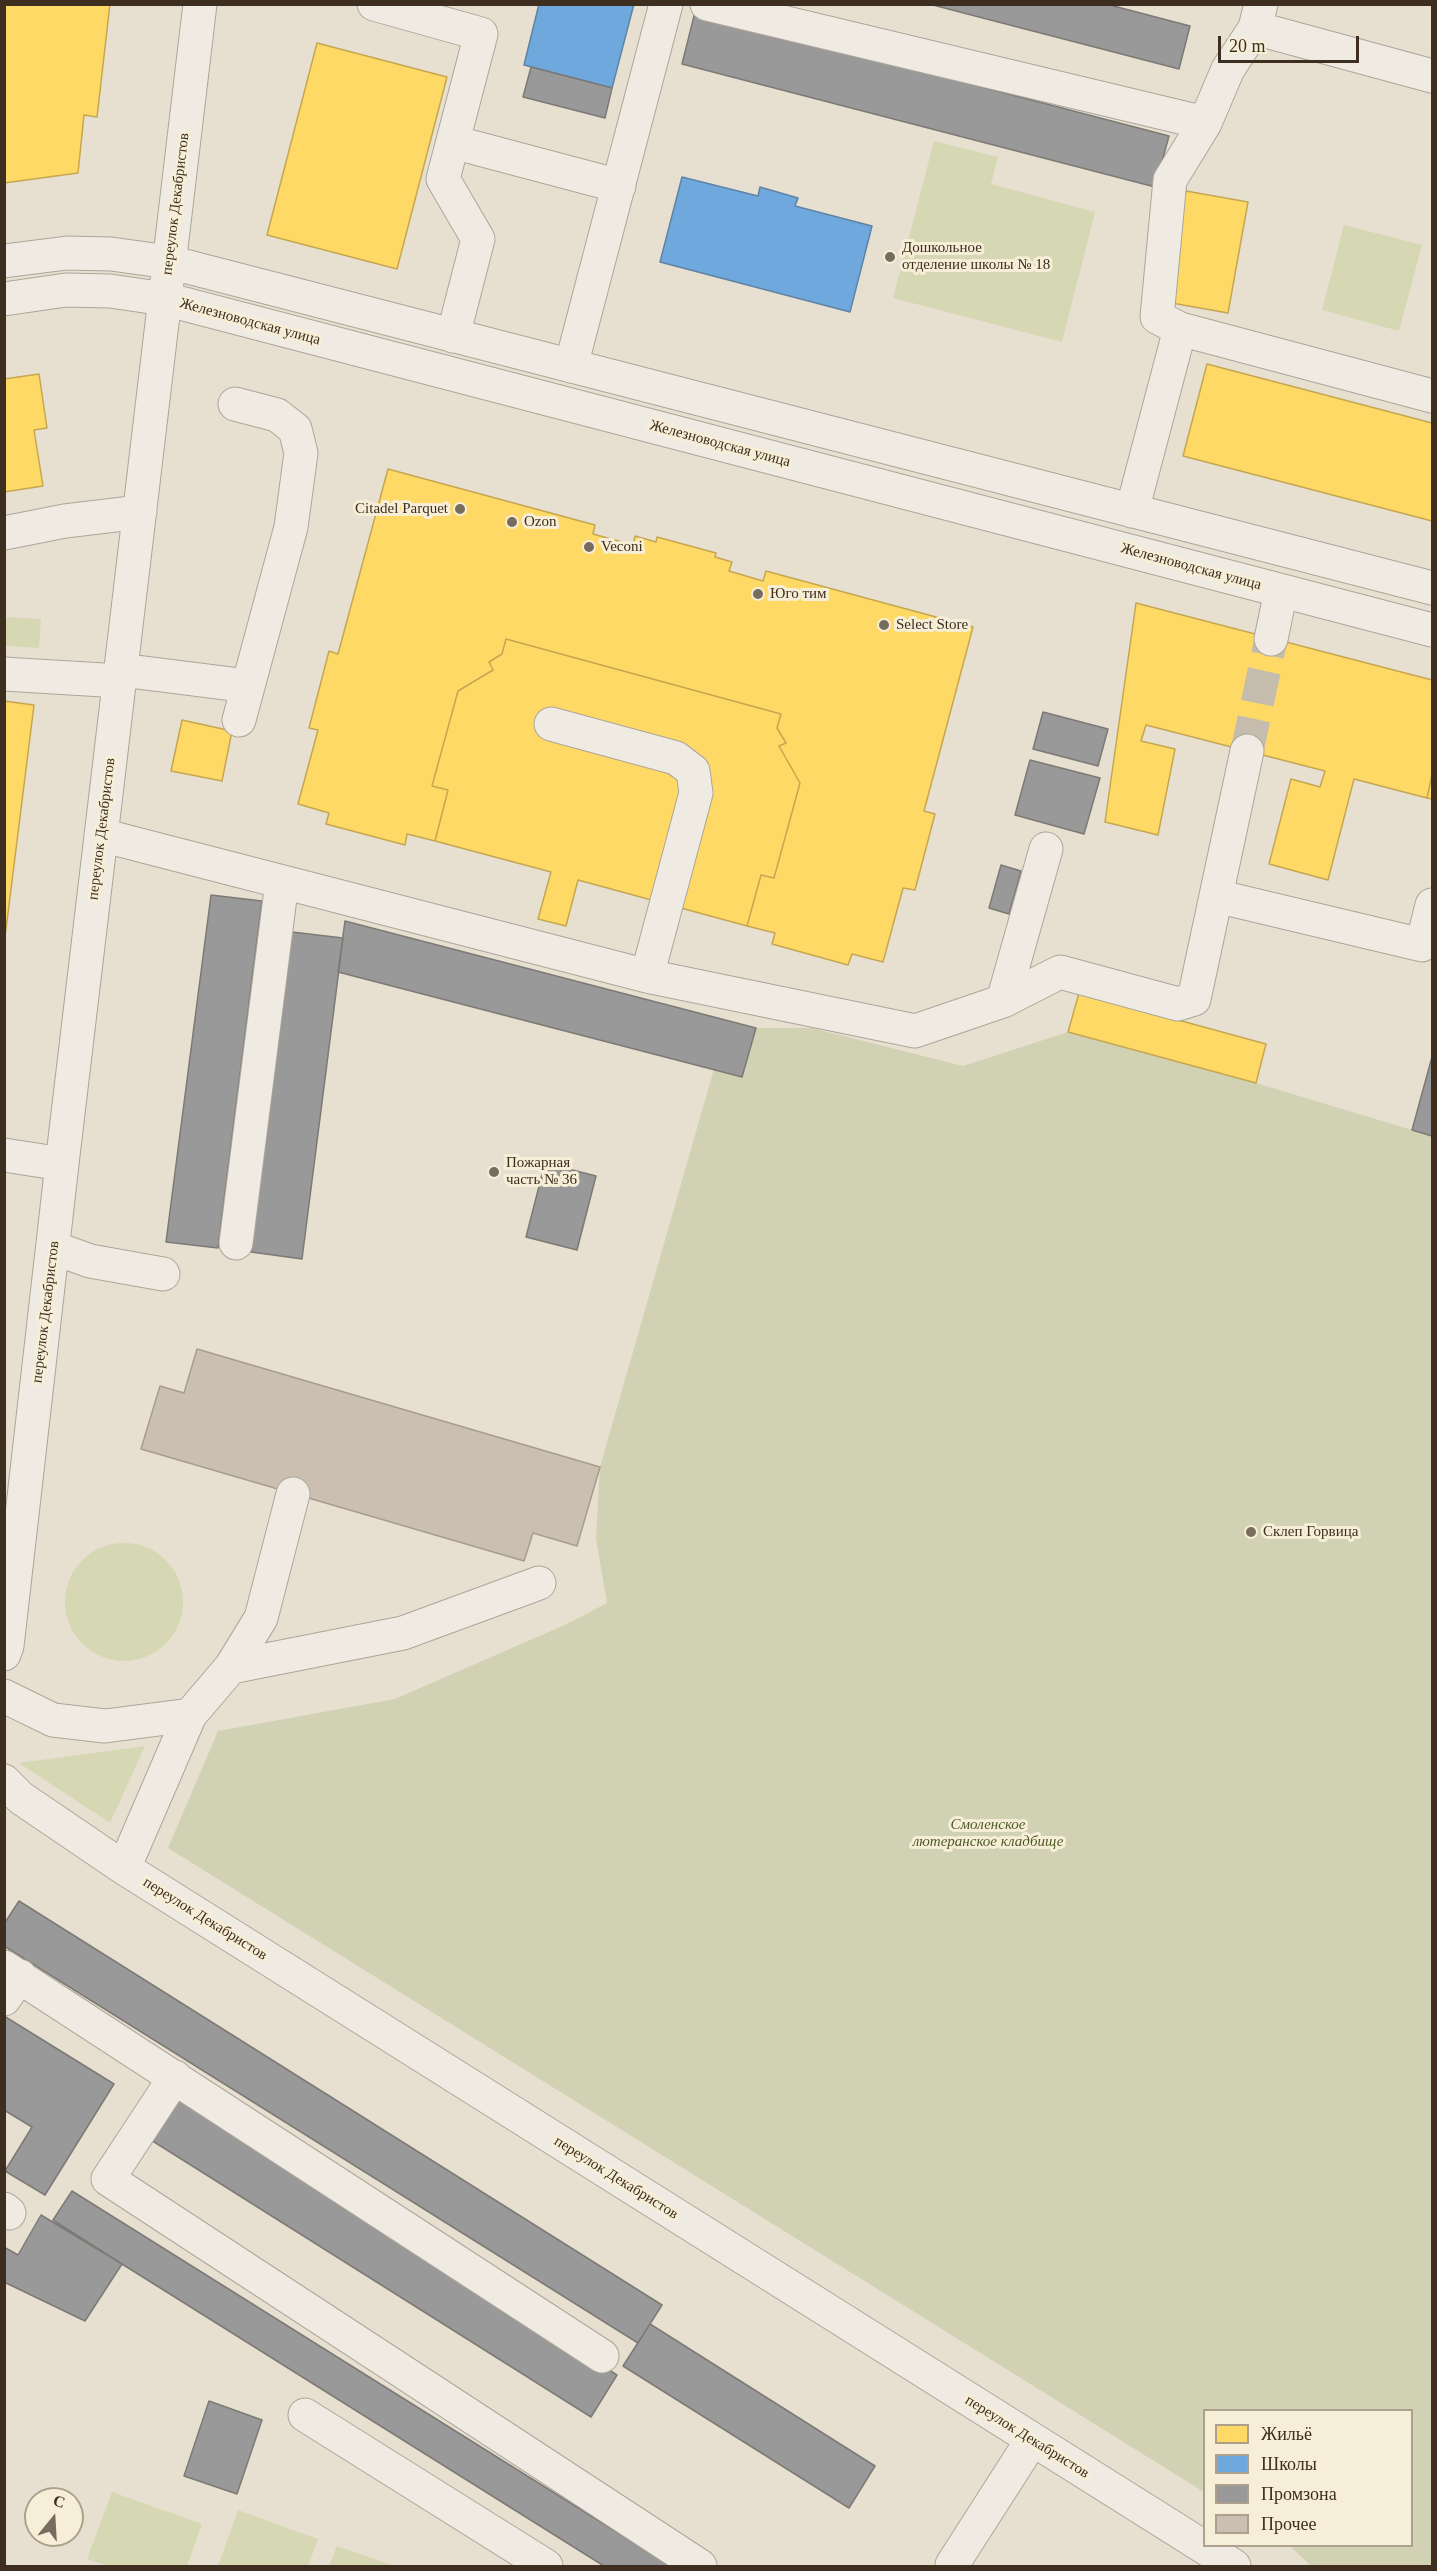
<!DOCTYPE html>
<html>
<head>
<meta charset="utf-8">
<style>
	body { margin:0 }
	#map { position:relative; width:1437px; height:2571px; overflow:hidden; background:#e7e0d1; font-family:Georgia,serif }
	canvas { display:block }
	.frame { position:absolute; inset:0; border:6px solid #3d2e20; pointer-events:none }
	.legend { position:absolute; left:1203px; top:2409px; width:210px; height:138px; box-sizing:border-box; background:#f7eed8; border:2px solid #ada18e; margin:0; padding:8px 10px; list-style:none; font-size:18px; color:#3d2e20 }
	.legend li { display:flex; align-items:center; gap:12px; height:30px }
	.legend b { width:30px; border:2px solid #ada18e }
	.north { position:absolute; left:24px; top:2487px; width:60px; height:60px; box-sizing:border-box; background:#f7eed8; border:2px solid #ada18e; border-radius:50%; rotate:18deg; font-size:16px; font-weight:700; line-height:24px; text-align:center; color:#3d2e20 }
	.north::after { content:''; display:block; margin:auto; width:21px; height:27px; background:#786c5e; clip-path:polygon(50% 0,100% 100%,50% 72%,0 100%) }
	.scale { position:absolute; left:1218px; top:36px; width:141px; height:27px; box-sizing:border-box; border:3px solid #3d2e20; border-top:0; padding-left:8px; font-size:18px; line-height:21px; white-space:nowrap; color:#3d2e20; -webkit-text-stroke:4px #f7eed8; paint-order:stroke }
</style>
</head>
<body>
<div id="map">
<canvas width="1437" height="2571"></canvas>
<div class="frame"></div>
<ul class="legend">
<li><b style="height:16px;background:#ffd966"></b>Жильё</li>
<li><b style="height:16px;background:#6fa8dc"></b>Школы</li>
<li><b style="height:16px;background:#999"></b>Промзона</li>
<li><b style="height:16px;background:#cbbfb2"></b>Прочее</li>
</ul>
<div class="north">С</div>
<div class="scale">20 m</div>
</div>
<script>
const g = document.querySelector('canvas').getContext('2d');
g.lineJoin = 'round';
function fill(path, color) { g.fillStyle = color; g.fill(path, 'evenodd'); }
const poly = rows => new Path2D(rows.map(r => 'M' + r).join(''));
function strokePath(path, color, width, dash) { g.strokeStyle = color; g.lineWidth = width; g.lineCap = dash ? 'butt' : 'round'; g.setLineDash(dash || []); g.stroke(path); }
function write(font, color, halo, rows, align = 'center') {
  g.font = font + ' Georgia,serif'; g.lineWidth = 6; g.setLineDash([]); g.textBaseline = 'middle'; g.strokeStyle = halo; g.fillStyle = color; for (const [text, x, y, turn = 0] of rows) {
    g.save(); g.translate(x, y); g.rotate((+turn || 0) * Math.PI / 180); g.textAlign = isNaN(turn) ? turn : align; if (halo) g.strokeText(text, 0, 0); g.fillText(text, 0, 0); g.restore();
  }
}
const green = poly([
	[934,141,998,157,991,184,1095,212,1062,342,893,298],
	[1344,225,1422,245,1399,331,1322,310],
	[4,617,41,619,39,648,5,646],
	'65 1602a59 59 0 1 1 118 0a59 59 0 1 1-118 0Z',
	[145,1746,110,1823,19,1763],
	[112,2492,202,2524,187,2566,108,2566,87,2559],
	[238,2510,318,2539,308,2566,218,2566],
	[337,2546,395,2566,329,2566]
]);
const cemetery = poly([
	[756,1028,812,1028,963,1066,1068,1032,1256,1083,1432,1136,1432,2566,1311,2566,1290,2546,1412,2546,1412,2410,1204,2410,1204,2492,168,1848,218,1731,395,1699,567,1624,607,1603,596,1539,600,1467,714,1069,742,1077]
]);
const homes = poly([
	[4,4,110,4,97,117,84,115,78,173,4,183,4,4],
	[317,43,447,77,397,269,267,235,317,43],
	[1186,191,1248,202,1228,313,1166,302,1186,191],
	[1207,364,1432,423,1432,521,1183,456,1207,364],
	[39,374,47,428,34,430,43,486,4,492,4,379,39,374],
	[388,469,595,525,593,534,633,545,635,536,656,542,657,537,716,553,715,557,732,562,729,571,763,581,766,571,973,627,924,811,935,814,915,890,903,888,883,962,852,954,848,965,772,944,775,933,747,926,761,875,774,878,800,783,779,746,786,743,777,728,781,714,506,639,502,654,489,662,493,670,458,691,432,786,448,790,435,841,407,834,405,845,326,824,329,813,298,804,318,730,309,728,329,651,338,654,388,469],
	[1136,603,1432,680,1432,775,1427,798,1354,779,1328,880,1269,864,1291,779,1320,787,1325,771,1146,725,1141,741,1175,749,1158,835,1105,822,1136,603],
	[506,639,781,714,777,728,786,743,779,746,800,783,774,878,761,875,747,926,578,880,566,926,538,919,551,872,435,841,448,790,432,786,458,691,493,670,489,662,502,654,506,639],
	[4,701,34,705,4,945,4,701],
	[182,720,232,731,222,781,171,771,182,720],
	[1432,775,1432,799,1427,798,1432,775],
	[1079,993,1266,1044,1256,1083,1068,1032,1079,993]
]);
const schools = poly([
	[539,4,634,4,612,88,524,65,539,4],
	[682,177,758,196,760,187,798,198,795,206,872,226,850,312,660,262,682,177]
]);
const industry = poly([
	[929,4,1106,4,1190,26,1179,69,929,4],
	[695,12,1169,136,1155,187,682,64,695,12],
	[531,67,612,88,605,118,523,97,531,67],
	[1043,712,1108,729,1098,766,1033,749,1043,712],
	[1030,760,1100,778,1084,834,1015,815,1030,760],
	[1001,865,1021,871,1009,914,989,908,1001,865],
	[211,895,262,901,218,1248,166,1242,211,895],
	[345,921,756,1028,742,1077,338,972,345,921],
	[292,932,343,938,302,1259,251,1252,292,932],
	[1432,1057,1432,1136,1412,1130,1432,1057],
	[545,1163,596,1176,577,1250,526,1237,545,1163],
	[19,1901,662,2305,638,2343,4,1946,4,1924,19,1901],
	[4,2016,114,2084,45,2195,5,2171,32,2127,4,2110,4,2016],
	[177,2098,617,2375,591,2417,151,2140,177,2098],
	[72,2191,671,2566,604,2566,122,2264,53,2220,72,2191],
	[41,2215,122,2264,85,2321,4,2282,4,2247,18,2255,41,2215],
	[650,2324,875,2466,849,2508,623,2366,650,2324],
	[209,2401,262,2420,237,2494,184,2476,209,2401]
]);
const building = poly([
	[197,1349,600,1467,577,1546,533,1533,524,1561,141,1449,160,1386,184,1393,197,1349]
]);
const minorTunnel = poly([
	[1247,751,1271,639]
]);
const minor = poly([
	[374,4,481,34,443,179,478,239,453,336],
	[707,4,1205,123],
	[1255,28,1432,76],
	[453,142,619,186],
	[4,261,67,253,111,254,169,262,1432,588],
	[4,299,66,290,110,291,165,299,1432,630],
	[1180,329,1432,396],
	[571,366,666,4],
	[235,404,277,415,295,429,301,453,291,527,239,720],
	[1132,511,1180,329,1157,317,1170,180,1205,123,1228,69,1255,28,1261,4],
	[4,533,65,521,140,512],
	[1271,639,1281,591],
	[121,670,248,686],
	[4,674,120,681],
	[551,724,676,758,693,771,696,793,647,976],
	[101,835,647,976,915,1031,1003,1001,1060,972,1178,1004,1194,999,1247,751],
	[1216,896,1422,945,1432,905],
	[1003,1001,1046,849],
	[4,1155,62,1164],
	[236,1243,282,882],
	[54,1248,90,1261,163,1274],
	[4,1654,7,1646,62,1164,200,4],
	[231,1667,261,1618,293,1494],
	[4,1696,53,1720,105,1726,190,1715,231,1667,403,1633,539,1583],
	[4,1781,21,1798,124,1868,1234,2566],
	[124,1868,190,1715],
	[4,1967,602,2356],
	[4,1999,20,1976],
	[175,2077,108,2179,700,2566],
	[4,2209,9,2213],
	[305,2415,546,2566],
	[952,2565,1032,2440]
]);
const markers = [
	[890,257,6,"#786c5e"],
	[460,509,6,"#786c5e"],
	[512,522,6,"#786c5e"],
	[589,547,6,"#786c5e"],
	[758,594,6,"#786c5e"],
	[884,625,6,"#786c5e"],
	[494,1172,6,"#786c5e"],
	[1251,1532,6,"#786c5e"]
];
const streetNames = [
	["переулок Декабристов",176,204,-83],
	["Железноводская улица",250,322,15],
	["Железноводская улица",720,444,15],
	["Железноводская улица",1191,567,15],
	["переулок Декабристов",102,829,-83],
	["переулок Декабристов",46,1312,-83],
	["переулок Декабристов",205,1919,32],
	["переулок Декабристов",616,2178,32],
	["переулок Декабристов",1027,2437,32]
];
const poiNames = [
	["Дошкольное",902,248],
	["отделение школы № 18",902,265],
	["Citadel Parquet",448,509,"right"],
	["Ozon",524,522],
	["Veconi",601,547],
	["Юго тим",770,594],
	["Select Store",896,625],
	["Пожарная",506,1163],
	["часть № 36",506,1180],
	["Склеп Горвица",1263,1532]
];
const parkNames = [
	["Смоленское",988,1825],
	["лютеранское кладбище",988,1842]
];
fill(green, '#d6d7b3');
fill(cemetery, '#d1d1b3');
fill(homes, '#ffd966');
strokePath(homes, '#c5a651', 1.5);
fill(schools, '#6fa8dc');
strokePath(schools, '#6083a4', 1.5);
fill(industry, '#999');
strokePath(industry, '#7d7975', 1.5);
fill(building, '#cbbfb2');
strokePath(building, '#a89c90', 1.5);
strokePath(minorTunnel, '#c5bcae', 33, [33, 16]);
strokePath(minor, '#ada599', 35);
strokePath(minor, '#efebe3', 33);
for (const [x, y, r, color] of markers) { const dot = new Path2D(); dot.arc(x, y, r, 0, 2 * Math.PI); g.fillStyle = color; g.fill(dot); strokePath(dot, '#f7eed8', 2); }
write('15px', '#3d2e20', '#f7eed8', streetNames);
write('15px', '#3d2e20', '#f7eed8', poiNames, 'left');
write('italic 15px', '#4d5a26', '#f7eed8', parkNames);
</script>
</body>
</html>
